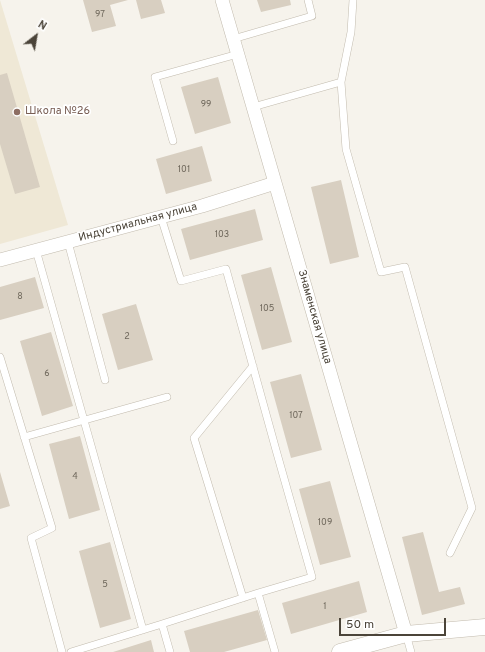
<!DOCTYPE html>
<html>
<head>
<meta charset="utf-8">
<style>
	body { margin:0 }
	#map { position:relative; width:485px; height:652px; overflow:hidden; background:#f6f3ec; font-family:Overpass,sans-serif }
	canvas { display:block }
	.north { position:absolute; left:16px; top:16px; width:40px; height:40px; -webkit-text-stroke:3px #fff; paint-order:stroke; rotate:31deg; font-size:11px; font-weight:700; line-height:16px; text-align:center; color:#4b4439 }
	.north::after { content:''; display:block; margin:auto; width:14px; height:18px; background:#4b4439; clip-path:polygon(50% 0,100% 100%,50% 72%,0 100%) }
	.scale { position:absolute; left:339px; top:618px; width:107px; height:18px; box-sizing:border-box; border:2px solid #4b4439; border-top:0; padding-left:5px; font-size:12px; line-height:14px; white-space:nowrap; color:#4b4439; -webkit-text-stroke:3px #fff; paint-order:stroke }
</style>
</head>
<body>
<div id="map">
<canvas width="485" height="652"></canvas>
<div class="north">N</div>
<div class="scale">50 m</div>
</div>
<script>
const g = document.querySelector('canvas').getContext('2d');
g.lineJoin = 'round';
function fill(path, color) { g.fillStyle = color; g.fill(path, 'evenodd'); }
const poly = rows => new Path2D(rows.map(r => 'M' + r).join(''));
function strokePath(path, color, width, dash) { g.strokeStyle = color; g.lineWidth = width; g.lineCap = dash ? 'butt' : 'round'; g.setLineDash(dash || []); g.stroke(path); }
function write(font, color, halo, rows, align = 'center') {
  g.font = font + ' Overpass,sans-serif'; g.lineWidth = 3.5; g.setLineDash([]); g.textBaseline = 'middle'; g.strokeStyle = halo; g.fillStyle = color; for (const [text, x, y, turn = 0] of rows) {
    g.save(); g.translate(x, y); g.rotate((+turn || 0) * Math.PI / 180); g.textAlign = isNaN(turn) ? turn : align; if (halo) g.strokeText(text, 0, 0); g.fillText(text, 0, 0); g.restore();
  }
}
const education = poly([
	[0,0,68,225,0,244]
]);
const building = poly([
	[83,0,128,0,110,5,116,26,92,32],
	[136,0,161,0,165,13,141,19],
	[257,0,290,0,291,5,261,12],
	[7,73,40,187,15,194,0,144,0,75],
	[218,77,231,123,195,134,181,87],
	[202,146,212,181,166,194,156,159],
	[341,180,359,257,330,264,311,187],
	[255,209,263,240,190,260,181,229],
	[271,267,292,342,262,350,241,275],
	[35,277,44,308,0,320,0,287],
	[136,304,153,360,118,370,102,314],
	[51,332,73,406,42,416,20,341],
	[301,374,322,450,291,458,270,382],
	[80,436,100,510,69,519,49,444],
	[0,472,10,506,0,509],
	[330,481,351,557,320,565,299,489],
	[423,532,439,592,460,587,465,604,422,615,402,537],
	[110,542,131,619,100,628,79,551],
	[359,581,367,612,291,634,282,603],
	[258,610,267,640,224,652,190,652,184,631],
	[151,640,154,652,113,652]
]);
const service = poly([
	[353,0,351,32,341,82,346,149,381,272,405,267,472,508,450,553],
	[233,39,312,16,308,0],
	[253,107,341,82],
	[173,141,155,77,238,54],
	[161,217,181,281,226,269,276,450,312,577,258,593,275,652],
	[68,242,105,380],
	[36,250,143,630],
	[0,357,52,528,31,538,62,652],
	[24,437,167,397],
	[243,598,194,438,253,366],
	[162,624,258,593],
	[406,634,411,652],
	[71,652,162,624,170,652]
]);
const minor = poly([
	[222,0,406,634],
	[0,260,202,206,275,183]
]);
const tertiary = poly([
	[340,652,406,634,485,627]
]);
const markers = [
	[17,112,4,"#8d6e63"]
];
const numberNames = [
	["97",100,15],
	["99",206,105],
	["101",184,170],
	["103",222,235],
	["8",20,297],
	["105",267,309],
	["2",127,337],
	["6",47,374],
	["107",296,416],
	["4",75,477],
	["109",325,523],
	["5",105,585],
	["1",325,607]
];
const educationNames = [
	["Школа №26",25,112]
];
const streetNames = [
	["Индустриальная улица",138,223,-15],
	["Знаменская улица",314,317,74]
];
fill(education, '#efe8d6');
fill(building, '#d8cfc1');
strokePath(service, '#c2bbae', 8);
strokePath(minor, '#c2bbae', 14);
strokePath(tertiary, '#c2bbae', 17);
strokePath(service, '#fff', 7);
strokePath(minor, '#fff', 13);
strokePath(tertiary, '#fff', 16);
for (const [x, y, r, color] of markers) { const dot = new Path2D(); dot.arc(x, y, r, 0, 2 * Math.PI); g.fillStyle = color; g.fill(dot); strokePath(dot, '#fff', 1.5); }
write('9px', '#6e675b', null, numberNames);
write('11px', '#785e54', '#fff', educationNames, 'left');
write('11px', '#4b4439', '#fff', streetNames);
</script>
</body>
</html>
